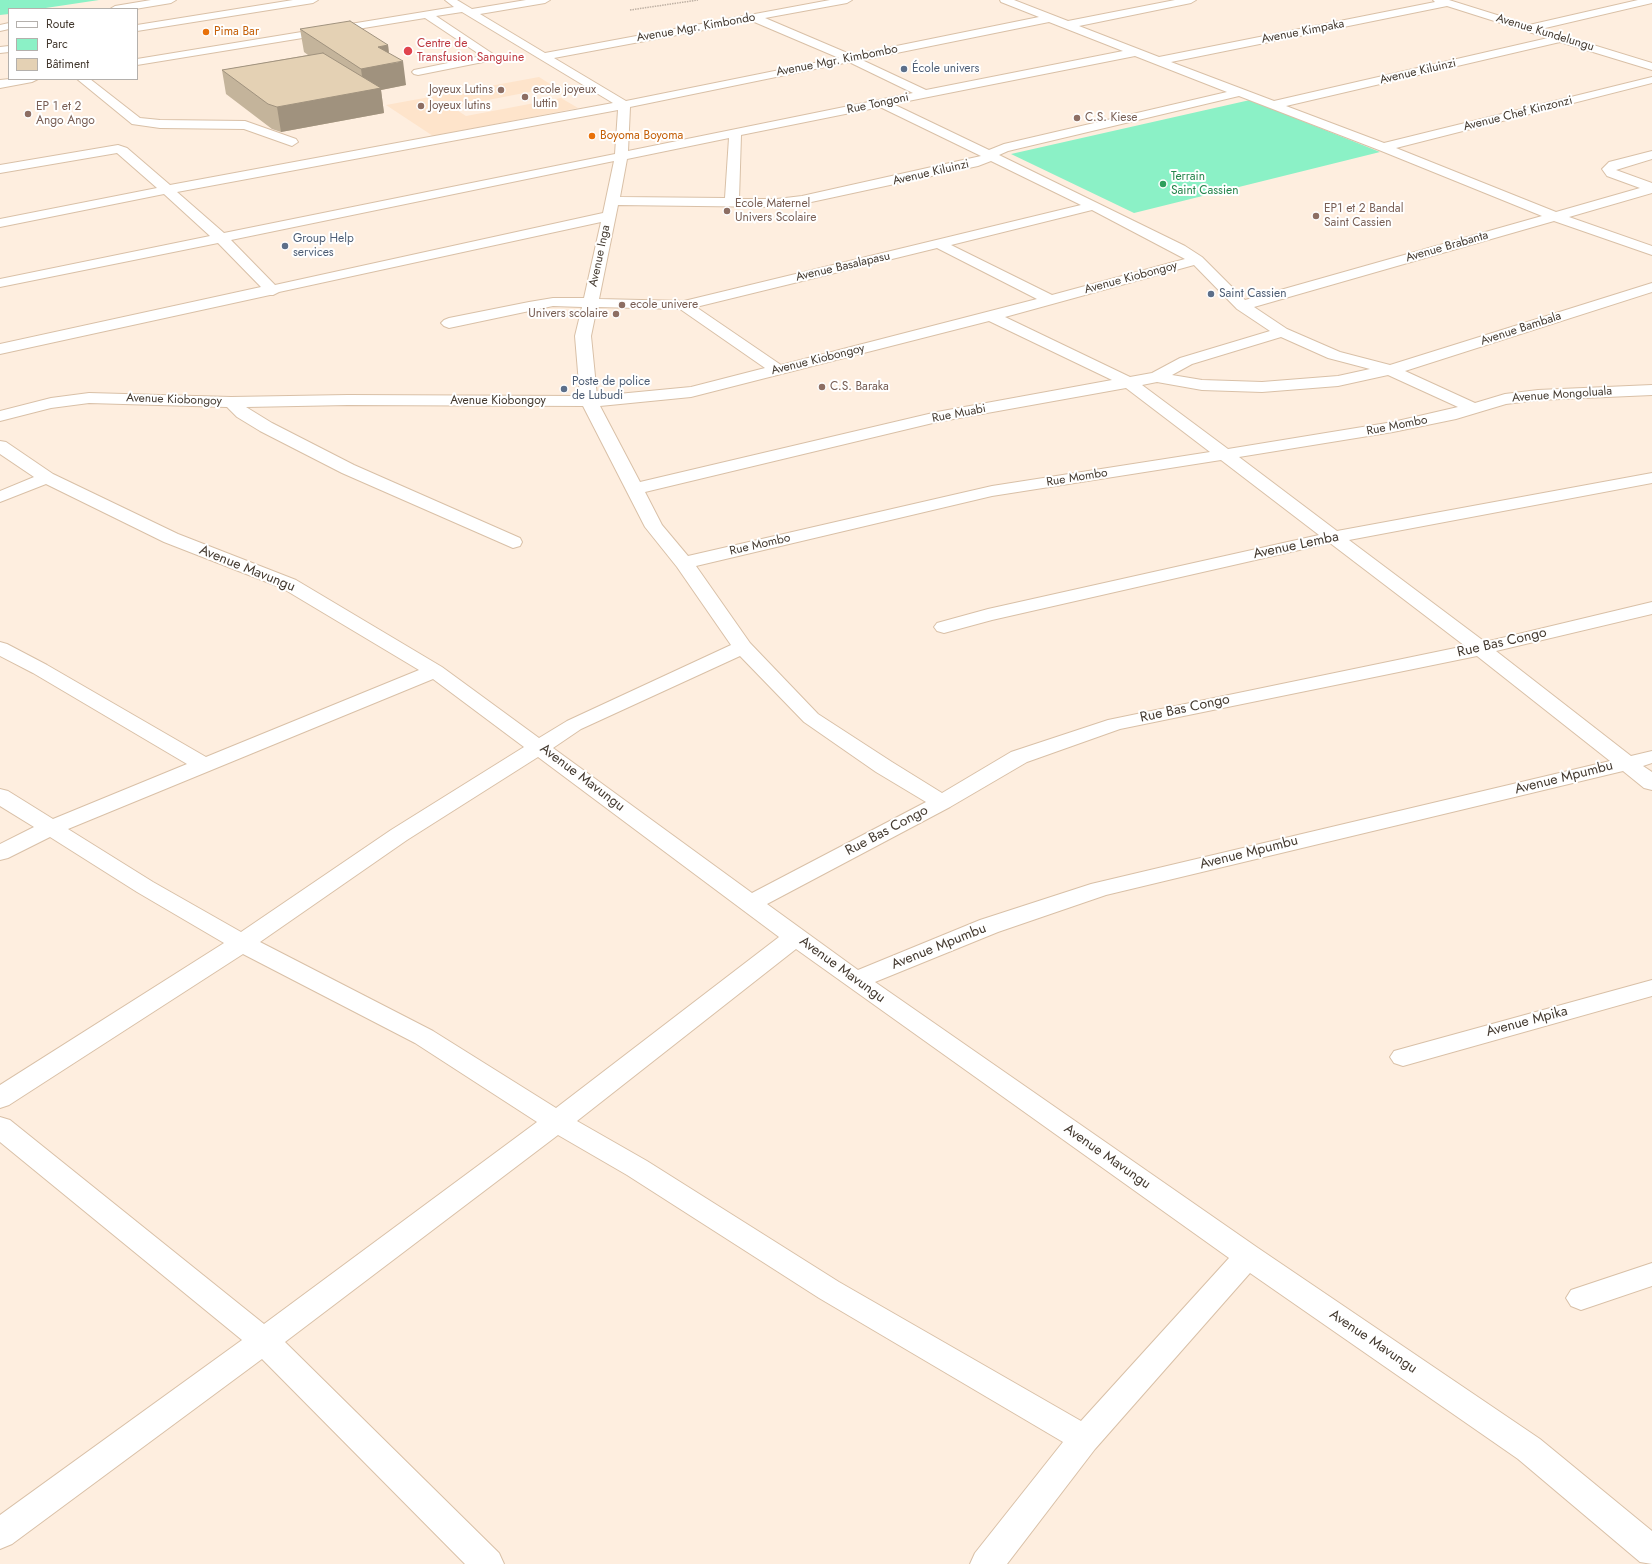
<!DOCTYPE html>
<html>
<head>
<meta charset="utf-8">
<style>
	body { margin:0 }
	#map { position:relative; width:1652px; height:1564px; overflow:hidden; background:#feeedf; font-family:Jost,sans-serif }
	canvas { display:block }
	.legend { position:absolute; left:8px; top:8px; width:130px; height:72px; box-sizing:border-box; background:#fff; border:1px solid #b4b0ac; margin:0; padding:5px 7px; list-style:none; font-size:12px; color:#443a30 }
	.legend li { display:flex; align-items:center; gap:8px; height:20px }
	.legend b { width:20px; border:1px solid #b4b0ac }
</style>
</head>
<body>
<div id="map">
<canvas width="1652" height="1564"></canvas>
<ul class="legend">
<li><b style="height:5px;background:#fff"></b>Route</li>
<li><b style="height:11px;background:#8bf1c6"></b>Parc</li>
<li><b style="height:11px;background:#e4d1b4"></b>Bâtiment</li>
</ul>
</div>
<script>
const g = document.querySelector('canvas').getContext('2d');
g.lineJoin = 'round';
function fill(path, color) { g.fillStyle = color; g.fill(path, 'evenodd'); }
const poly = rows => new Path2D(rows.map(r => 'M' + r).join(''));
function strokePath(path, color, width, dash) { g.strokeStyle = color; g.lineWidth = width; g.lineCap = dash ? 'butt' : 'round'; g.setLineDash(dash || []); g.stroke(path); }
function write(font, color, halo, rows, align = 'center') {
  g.font = font + ' Jost,sans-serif'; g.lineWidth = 4; g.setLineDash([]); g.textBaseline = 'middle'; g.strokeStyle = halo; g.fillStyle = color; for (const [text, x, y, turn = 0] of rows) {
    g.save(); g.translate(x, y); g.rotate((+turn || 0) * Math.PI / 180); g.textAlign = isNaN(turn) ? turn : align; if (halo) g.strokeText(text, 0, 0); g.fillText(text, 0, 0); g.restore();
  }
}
const built = poly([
	[539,77,555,87,452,107,466,116,561,98,578,108,433,136,386,105]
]);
const green = poly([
	[0,0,99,0,39,9,9,9,9,14,0,15],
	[1250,100,1380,152,1134,213,1011,154]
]);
const path = poly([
	[630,10,698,0]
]);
const minor = poly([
	[151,0,176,0,171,3,135,9,110,9,115,6,151,0],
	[293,0,318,0,313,3,137,31,137,25,293,0],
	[445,0,457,0,472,9,526,0,550,0,545,3,480,14,545,53,830,0,852,0,847,3,765,18,852,55,1039,17,1001,2,1000,0,1014,0,1068,21,1175,0,1196,0,1191,3,1079,26,1159,57,1435,2,1433,0,1449,0,1529,25,1638,0,1652,0,1652,3,1541,29,1652,63,1652,70,1560,42,1286,106,1384,143,1652,77,1652,83,1396,148,1556,212,1640,188,1607,176,1602,169,1609,162,1652,151,1652,159,1616,170,1652,183,1652,193,1569,217,1652,246,1652,255,1554,221,1254,307,1287,329,1340,352,1390,365,1652,283,1652,292,1405,371,1475,403,1505,394,1538,390,1652,385,1652,395,1538,400,1506,404,1456,419,1393,432,1239,457,1337,531,1652,473,1652,483,1349,540,1485,642,1652,602,1652,614,1496,651,1631,756,1652,751,1652,763,1643,766,1652,772,1652,790,1644,788,1623,771,1106,895,998,932,875,982,1258,1248,1540,1439,1652,1531,1652,1564,1640,1562,1518,1459,1250,1273,1095,1449,1007,1564,970,1564,975,1553,1063,1442,819,1298,627,1175,558,1135,285,1342,499,1553,504,1564,465,1564,262,1359,12,1544,0,1549,0,1515,242,1340,0,1142,0,1117,10,1120,264,1324,537,1122,415,1043,243,954,9,1105,0,1108,0,1085,224,943,137,892,50,837,8,858,0,860,0,844,34,827,0,806,0,789,8,791,53,819,187,764,33,673,0,656,0,642,7,644,47,665,206,757,419,670,282,588,164,542,46,484,0,502,0,491,34,477,0,454,0,441,6,442,53,474,178,534,296,580,442,667,539,738,567,721,731,645,677,567,645,527,583,406,348,405,246,407,272,423,354,465,520,538,522,542,520,546,513,548,342,473,260,431,237,417,227,407,89,403,51,408,0,421,0,411,51,398,89,393,231,397,348,395,580,396,575,336,582,307,553,306,449,328,444,326,441,323,444,320,449,318,529,302,553,298,584,298,601,222,279,292,273,295,270,295,0,354,0,344,261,287,218,243,0,287,0,279,210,236,164,194,0,227,0,219,157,188,117,153,0,173,0,165,118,145,127,148,170,185,613,103,462,12,436,16,493,54,495,58,493,60,418,75,414,74,412,72,414,70,482,56,425,18,137,65,137,59,454,7,445,0],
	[1447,6,1548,38,1274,101,1171,62,1447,6],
	[752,21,839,58,626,101,554,58,752,21],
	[1049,22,1123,51,926,90,862,60,1049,22],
	[1135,56,1227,92,1004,144,989,150,893,104,1135,56],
	[849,62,913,93,628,151,630,107,849,62],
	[1239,96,1379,150,1542,216,1245,300,1202,257,1185,246,999,155,1008,151,1239,96],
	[880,107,981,156,802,196,777,199,739,199,741,135,880,107],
	[618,110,615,154,224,233,177,192,618,110],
	[729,138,725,198,620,197,627,159,729,138],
	[614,161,603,213,275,285,231,240,614,161],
	[991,161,1081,205,684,301,599,299,618,205,777,207,802,204,978,166,991,161],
	[1092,210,1185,259,1052,295,951,245,1092,210],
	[937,248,1037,299,781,365,696,307,937,248],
	[1194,265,1237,309,1270,331,1180,358,1152,373,1130,377,1005,317,1194,265],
	[597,307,680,309,765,368,691,387,597,396,591,336,597,307],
	[989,321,1112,380,937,412,640,482,600,406,691,397,989,321],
	[1281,337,1328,358,1370,369,1338,376,1262,382,1202,380,1172,375,1192,364,1281,337],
	[1388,375,1458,407,1393,422,1228,449,1142,385,1157,382,1202,390,1262,392,1338,386,1388,375],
	[1126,388,1210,452,992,486,688,556,662,525,645,492,937,422,1126,388],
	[1221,460,1319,535,988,609,937,623,934,627,937,631,944,633,992,620,1330,543,1465,646,1108,720,1011,752,942,793,892,762,818,714,750,643,696,566,992,496,1221,460],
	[740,656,804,722,876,772,926,802,752,893,553,748,581,729,740,656],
	[1477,656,1610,761,1091,884,980,920,858,970,767,904,950,807,1027,762,1120,729,1477,656],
	[433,679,524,747,391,830,241,932,153,882,68,829,433,679],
	[538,757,779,937,556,1108,433,1031,260,942,407,840,538,757],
	[796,949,1229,1258,1081,1421,839,1282,647,1161,577,1121,796,949],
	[9,23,9,29,0,31,0,25,9,23],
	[9,46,9,52,0,53,0,47,9,46],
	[10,79,38,79,32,82,0,88,0,80,10,79],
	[77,79,90,79,140,118,160,120,245,121,296,139,298,142,292,146,244,129,160,128,132,124,77,79],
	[1652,980,1652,996,1403,1066,1394,1063,1390,1057,1394,1051,1652,980],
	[1652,1263,1652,1286,1581,1310,1571,1306,1566,1298,1571,1290,1652,1263]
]);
const wall = poly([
	[300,29,388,45,389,53,406,85,381,90,384,113,281,132,272,129,226,94,222,70,308,55,304,52]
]);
const shadedWall = poly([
	[388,45,390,64,403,61,406,85,381,90,384,113,281,132,277,107,364,91,361,69,378,47]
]);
const building = poly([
	[350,21,388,45,378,47,403,61,361,69,300,29,350,21],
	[323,53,381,88,277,107,268,104,222,70,323,53]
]);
const markers = [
	[206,32,4,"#e8710a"],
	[408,51,5,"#e0444e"],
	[904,69,4,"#5c6f8a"],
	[501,90,4,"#8d6e63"],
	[525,97,4,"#8d6e63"],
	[421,106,4,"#8d6e63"],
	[28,114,4,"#8d6e63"],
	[1077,118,4,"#8d6e63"],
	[592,136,4,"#e8710a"],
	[1163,184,4,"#2e9e5b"],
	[727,211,4,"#8d6e63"],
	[1316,216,4,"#8d6e63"],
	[285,246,4,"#5c6f8a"],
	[1211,294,4,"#5c6f8a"],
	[622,305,4,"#8d6e63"],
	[616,314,4,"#8d6e63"],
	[822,387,4,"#8d6e63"],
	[564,389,4,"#5c6f8a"]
];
const farStreetnames = [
	["Avenue Mgr. Kimbondo",696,28,-10],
	["Avenue Kimpaka",1303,32,-11],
	["Avenue Kundelungu",1545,33,17],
	["Avenue Mgr. Kimbombo",837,61,-11],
	["Avenue Kiluinzi",1418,72,-13],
	["Rue Tongoni",878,104,-12],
	["Avenue Chef Kinzonzi",1518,114,-14],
	["Avenue Kiluinzi",931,173,-13],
	["Avenue Brabanta",1447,247,-16],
	["Avenue Inga",600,256,-78],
	["Avenue Basalapasu",843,267,-13],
	["Avenue Kiobongoy",1131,278,-15],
	["Avenue Bambala",1521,329,-18],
	["Avenue Kiobongoy",818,360,-14],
	["Avenue Mongoluala",1562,395,-4],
	["Avenue Kiobongoy",174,400,2],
	["Avenue Kiobongoy",498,401],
	["Rue Muabi",959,414,-11],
	["Rue Mombo",1397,426,-11],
	["Rue Mombo",1077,478,-9],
	["Rue Mombo",760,545,-13]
];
const farFoodnames = [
	["Pima Bar",214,32],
	["Boyoma Boyoma",600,136]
];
const farHealthnames = [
	["Centre de",417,44],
	["Transfusion Sanguine",417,58]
];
const farServicenames = [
	["École univers",912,69],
	["Group Help",293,239],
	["services",293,253],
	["Saint Cassien",1219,294],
	["Poste de police",572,382],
	["de Lubudi",572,396]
];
const farEducationnames = [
	["Joyeux Lutins",493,90,"right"],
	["ecole joyeux",533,90],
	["luttin",533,104],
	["Joyeux lutins",429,106],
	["EP 1 et 2",36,107],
	["Ango Ango",36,121],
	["C.S. Kiese",1085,118],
	["Ecole Maternel",735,204],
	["Univers Scolaire",735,218],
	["EP1 et 2 Bandal",1324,209],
	["Saint Cassien",1324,223],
	["ecole univere",630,305],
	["Univers scolaire",608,314,"right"],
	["C.S. Baraka",830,387]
];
const farLeisurenames = [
	["Terrain",1171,177],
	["Saint Cassien",1171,191]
];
const streetNames = [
	["Avenue Lemba",1296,546,-12],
	["Avenue Mavungu",247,569,22],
	["Rue Bas Congo",1502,643,-13],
	["Rue Bas Congo",1185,709,-12],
	["Avenue Mavungu",582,778,37],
	["Avenue Mpumbu",1564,778,-14],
	["Rue Bas Congo",887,831,-28],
	["Avenue Mpumbu",1249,853,-14],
	["Avenue Mpumbu",939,947,-22],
	["Avenue Mavungu",842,970,36],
	["Avenue Mpika",1527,1022,-15],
	["Avenue Mavungu",1107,1157,35],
	["Avenue Mavungu",1373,1342,34]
];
fill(built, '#fee4cb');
fill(green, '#8bf1c6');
strokePath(minor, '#d9c0a7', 2);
strokePath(path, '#bfb1a4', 1.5, [1.5, 1]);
fill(minor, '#fff');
fill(wall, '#c4b49b');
fill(shadedWall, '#a0927e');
fill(building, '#e4d1b4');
strokePath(building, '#a0927e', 1);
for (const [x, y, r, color] of markers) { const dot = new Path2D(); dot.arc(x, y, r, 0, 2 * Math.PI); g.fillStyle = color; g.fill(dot); strokePath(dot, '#fff', 1.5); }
write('12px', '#443a30', '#fff', farStreetnames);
write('12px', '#c56008', '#fff', farFoodnames, 'left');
write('12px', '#be3a42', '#fff', farHealthnames, 'left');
write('12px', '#4e5e75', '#fff', farServicenames, 'left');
write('12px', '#785e54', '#fff', farEducationnames, 'left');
write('12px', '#27864d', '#fff', farLeisurenames, 'left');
write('14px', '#443a30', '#fff', streetNames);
</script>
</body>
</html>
